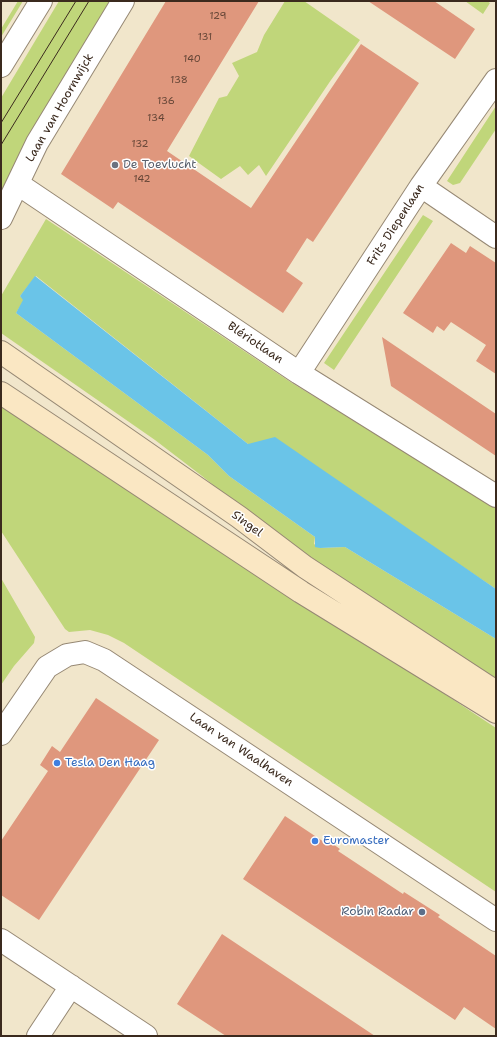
<!DOCTYPE html>
<html>
<head>
<meta charset="utf-8">
<style>
	body { margin:0 }
	#map { position:relative; width:497px; height:1037px; overflow:hidden; background:#f1e6cb; font-family:"Shantell Sans",sans-serif }
	canvas { display:block }
	.frame { position:absolute; inset:0; border:2px solid #3b2a1e; pointer-events:none }
</style>
</head>
<body>
<div id="map">
<canvas width="497" height="1037"></canvas>
<div class="frame"></div>
</div>
<script>
const g = document.querySelector('canvas').getContext('2d');
g.lineJoin = 'round';
function fill(path, color) { g.fillStyle = color; g.fill(path, 'evenodd'); }
const poly = rows => new Path2D(rows.map(r => 'M' + r).join(''));
function strokePath(path, color, width, dash) { g.strokeStyle = color; g.lineWidth = width; g.lineCap = dash ? 'butt' : 'round'; g.setLineDash(dash || []); g.stroke(path); }
function write(font, color, halo, rows, align = 'center') {
  g.font = font + ' "Shantell Sans",sans-serif'; g.lineWidth = 3; g.setLineDash([]); g.textBaseline = 'middle'; g.strokeStyle = halo; g.fillStyle = color; for (const [text, x, y, turn = 0] of rows) {
    g.save(); g.translate(x, y); g.rotate((+turn || 0) * Math.PI / 180); g.textAlign = isNaN(turn) ? turn : align; if (halo) g.strokeText(text, 0, 0); g.fillText(text, 0, 0); g.restore();
  }
}
const green = poly([
	[18,1,23,1,1,37,1,29],
	[59,1,116,1,1,203,1,98],
	[285,1,304,1,360,40,331,80,266,176,259,165,248,175,240,166,221,179,189,156,219,98,227,96,239,76,232,63,257,52,264,35],
	[465,1,487,1,490,3,483,14],
	[496,106,496,129,460,183,453,185,447,181],
	[423,215,433,221,334,370,324,363],
	[46,219,292,383,496,508,496,589,424,541,248,444,36,276,20,296,24,300,16,313,208,455,229,476,315,537,314,544,320,548,345,547,496,639,496,687,283,542,202,476,155,440,1,333,1,296],
	[1,406,300,598,496,728,496,892,124,643,108,635,90,630,69,632,65,629,1,531],
	[1,578,35,637,34,643,14,666,1,685]
]);
const water = poly([
	[35,276,248,444,275,437,496,589,496,639,345,547,320,548,315,547,315,537,229,476,208,455,16,313,23,300,20,296]
]);
const building = poly([
	[166,1,259,1,167,151,251,208,361,44,419,83,313,242,307,238,286,271,303,283,283,313,118,202,113,209,61,174],
	[368,1,434,1,475,29,455,59],
	[451,243,466,253,470,246,496,263,496,374,476,361,486,345,451,322,444,331,437,326,433,333,403,313],
	[382,337,496,414,496,456,391,386],
	[96,698,159,740,39,920,1,895,1,841,48,771,40,765,52,746,60,752],
	[285,816,324,842,326,839,340,849,338,851,403,894,404,892,440,915,438,917,496,956,496,1029,464,1007,455,1020,243,879],
	[222,934,375,1036,226,1036,177,1004]
]);
const minor = poly([
	[1,66,41,1],
	[18,184,299,373,496,496],
	[421,186,496,237],
	[1,218,37,143,123,1],
	[299,373,421,186,496,80],
	[1,734,47,667,67,655,85,652,104,660,496,920],
	[1,940,146,1036],
	[38,1036,71,986]
]);
const secondary = poly([
	[1,352,239,517,305,567,496,692],
	[1,393,301,592,496,712]
]);
const tram = poly([
	[1,123,76,1],
	[1,145,89,1]
]);
const markers = [
	[115,165,4,"#6b7280"],
	[57,763,4,"#3f7fe0"],
	[315,841,4,"#3f7fe0"],
	[422,912,4,"#5c6f8a"]
];
const numberNames = [
	["129",218,16],
	["131",205,37],
	["140",192,59],
	["138",179,80],
	["136",166,101],
	["134",156,118],
	["132",140,144],
	["142",142,179]
];
const streetNames = [
	["Laan van Hoornwijck",60,108,-60],
	["Frits Diepenlaan",396,225,-57],
	["Blériotlaan",255,343,34],
	["Singel",247,524,36],
	["Laan van Waalhaven",241,750,34]
];
const worshipNames = [
	["De Toevlucht",123,165]
];
const shopNames = [
	["Tesla Den Haag",65,763],
	["Euromaster",323,841]
];
const serviceNames = [
	["Robin Radar",414,912]
];
fill(green, '#c0d67a');
fill(water, '#6ac4e8');
fill(building, '#df977d');
strokePath(minor, '#968874', 24);
strokePath(secondary, '#968874', 24);
strokePath(minor, '#fff', 22);
strokePath(secondary, '#fae7c3', 22);
strokePath(tram, '#3b2a1e', 1);
for (const [x, y, r, color] of markers) { const dot = new Path2D(); dot.arc(x, y, r, 0, 2 * Math.PI); g.fillStyle = color; g.fill(dot); strokePath(dot, '#fff', 1.5); }
write('10px', '#644536', null, numberNames);
write('12px', '#3b2a1e', '#fff', streetNames);
write('12px', '#5b616d', '#fff', worshipNames, 'left');
write('12px', '#366cbe', '#fff', shopNames, 'left');
write('12px', '#4e5e75', '#fff', serviceNames, 'right');
</script>
</body>
</html>
